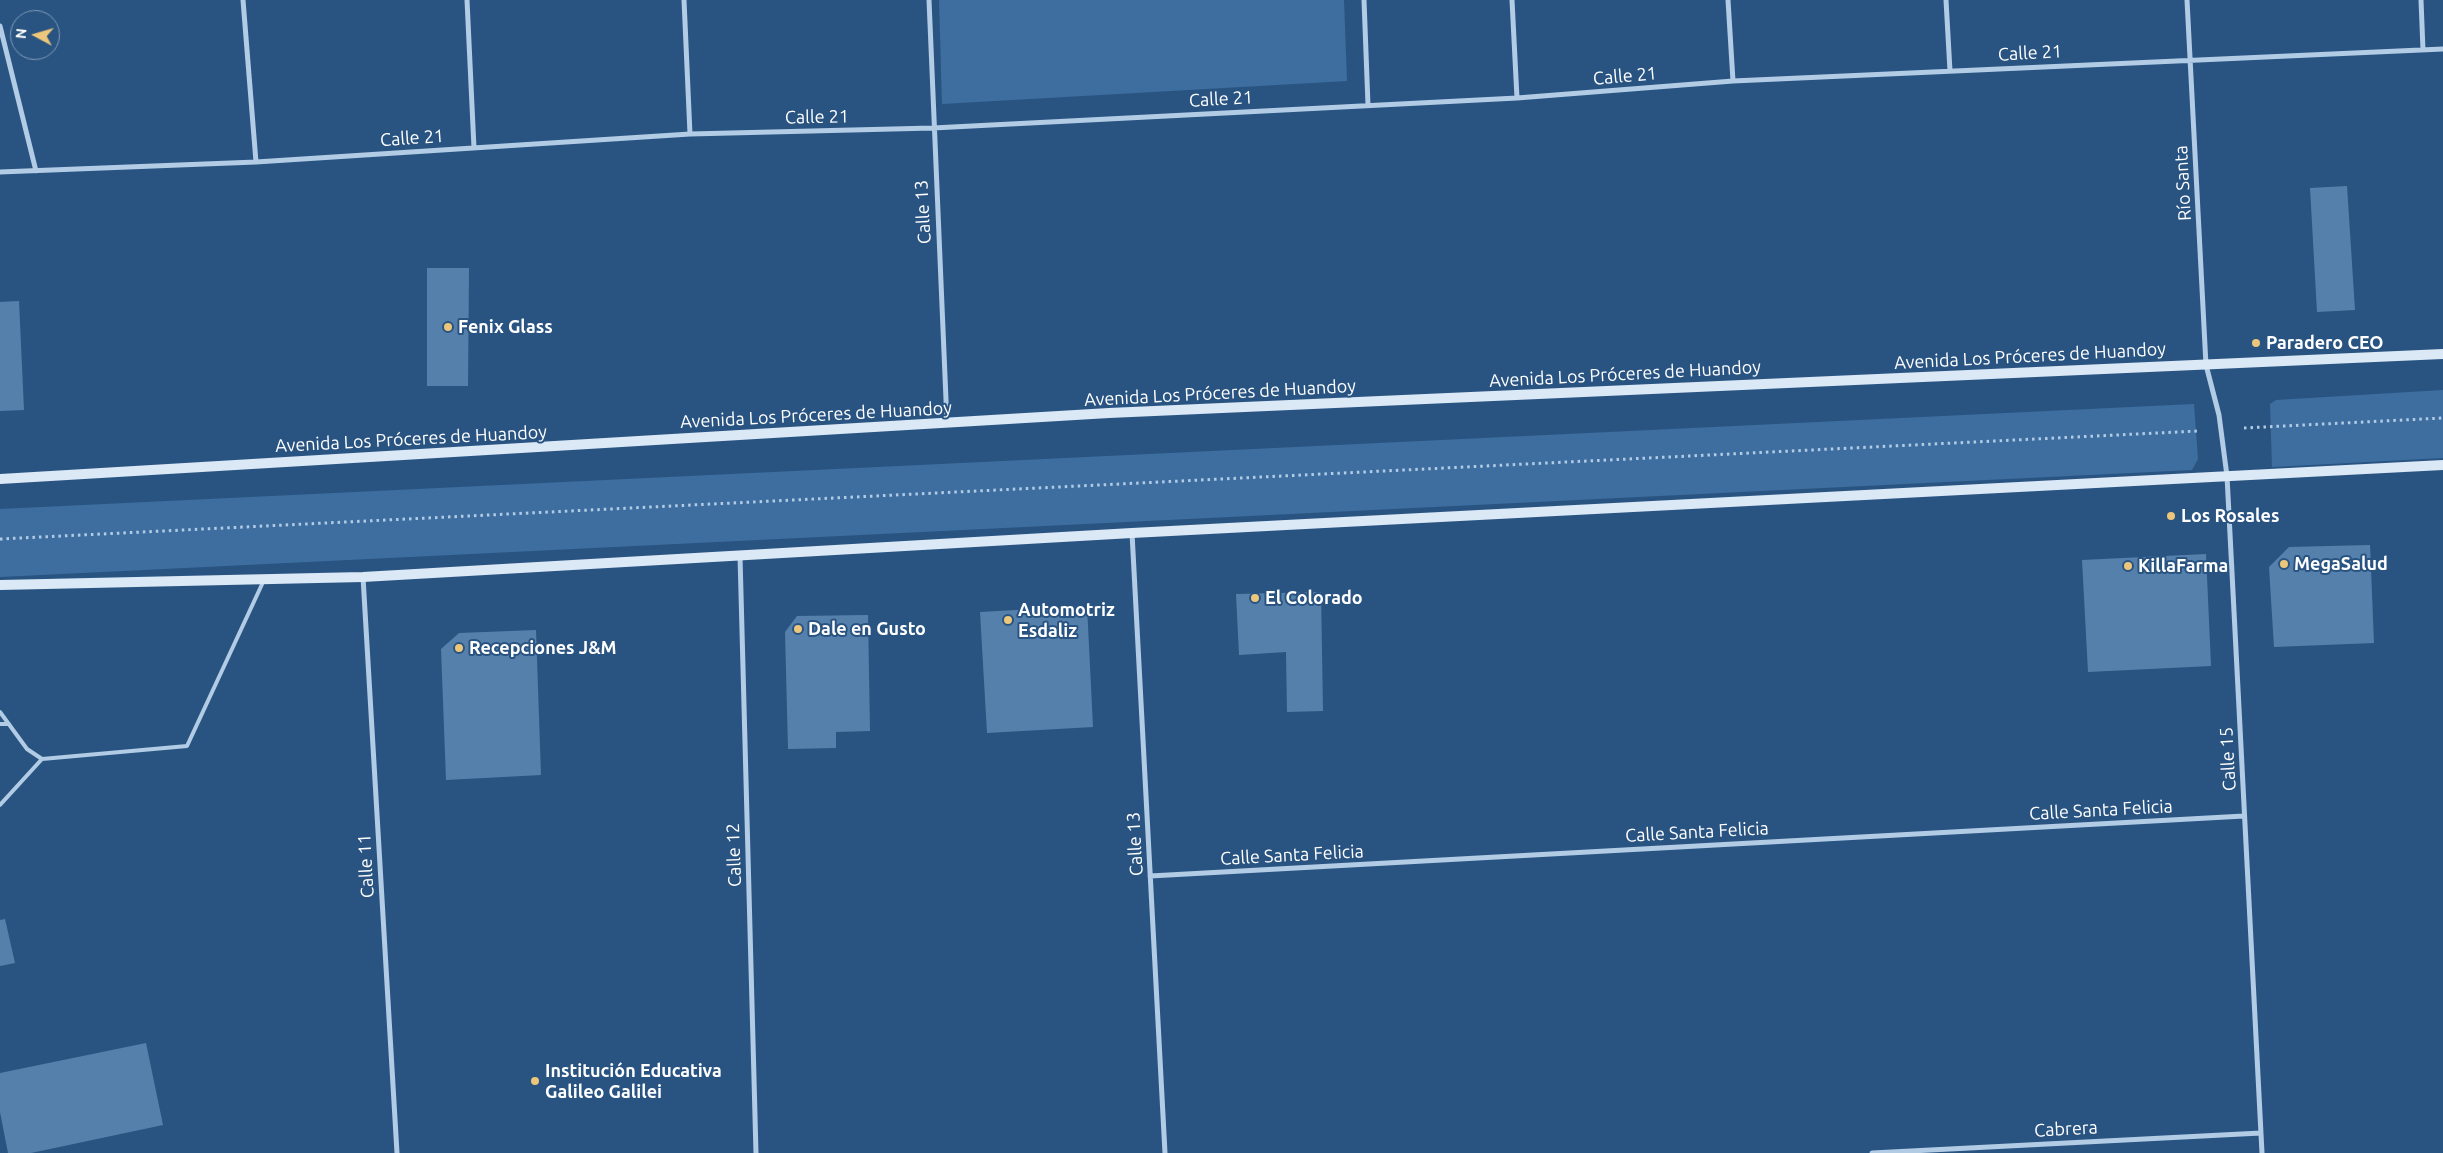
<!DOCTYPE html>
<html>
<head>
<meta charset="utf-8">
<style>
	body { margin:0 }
	#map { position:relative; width:2443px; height:1153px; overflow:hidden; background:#295482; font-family:Ubuntu,sans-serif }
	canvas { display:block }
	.north { position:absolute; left:10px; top:10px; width:50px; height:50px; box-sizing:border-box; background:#295482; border:1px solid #7f98b4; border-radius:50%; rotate:276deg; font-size:14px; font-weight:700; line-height:20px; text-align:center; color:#fff }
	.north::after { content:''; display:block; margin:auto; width:18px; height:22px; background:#ecc67a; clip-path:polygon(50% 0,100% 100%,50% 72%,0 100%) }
</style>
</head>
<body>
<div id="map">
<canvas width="2443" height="1153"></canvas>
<div class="north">N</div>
</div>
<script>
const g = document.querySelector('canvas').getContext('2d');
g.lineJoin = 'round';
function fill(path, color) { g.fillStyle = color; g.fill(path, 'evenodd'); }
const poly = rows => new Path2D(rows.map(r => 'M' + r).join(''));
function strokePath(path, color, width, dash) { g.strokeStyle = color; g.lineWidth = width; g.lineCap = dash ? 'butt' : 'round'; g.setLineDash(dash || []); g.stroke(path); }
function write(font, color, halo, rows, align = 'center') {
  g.font = font + ' Ubuntu,sans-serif'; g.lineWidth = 4; g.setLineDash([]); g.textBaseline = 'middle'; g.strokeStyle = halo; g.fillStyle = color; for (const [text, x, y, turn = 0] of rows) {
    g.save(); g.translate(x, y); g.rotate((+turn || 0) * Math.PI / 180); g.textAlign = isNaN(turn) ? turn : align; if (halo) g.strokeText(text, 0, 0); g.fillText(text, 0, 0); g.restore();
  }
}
const green = poly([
	[939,0,1344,0,1347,81,942,104],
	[2443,390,2443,458,2272,467,2270,404,2276,400],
	[2194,404,2198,459,2192,470,0,577,0,509]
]);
const building = poly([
	[2347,186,2355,310,2317,312,2310,188],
	[427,268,469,268,468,386,427,386],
	[19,301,24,410,0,411,0,302],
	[2370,545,2374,643,2274,647,2269,567,2289,547],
	[2206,554,2211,666,2088,672,2082,560],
	[1321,592,1323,711,1287,712,1286,652,1239,655,1236,594],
	[1087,606,1093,727,987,733,980,612],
	[868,615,870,731,836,732,836,748,788,749,785,632,797,616],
	[536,630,541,775,446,780,441,649,459,633],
	[5,919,15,963,0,966,0,920],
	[146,1043,163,1125,31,1153,8,1153,0,1112,0,1073]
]);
const path = poly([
	[2244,428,2443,418],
	[0,539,2198,431]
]);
const lane = poly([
	[0,712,27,749,42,759,187,746,264,580],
	[0,724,9,724],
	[0,805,42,759]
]);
const street = poly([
	[243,0,256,162],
	[467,0,474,148],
	[684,0,690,134],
	[929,0,947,423],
	[1364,0,1368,105],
	[1512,0,1517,98],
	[1728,0,1733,81],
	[1946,0,1950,71],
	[2187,0,2206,365,2219,415,2227,476,2262,1153],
	[2421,0,2423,50],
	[0,26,36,171],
	[0,172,256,162,690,134,933,128,1517,98,1733,81,2443,49],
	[1132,533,1165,1153],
	[740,556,756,1153],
	[363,577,397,1153],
	[1150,876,2244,816],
	[1872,1153,2261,1133]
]);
const secondary = poly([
	[0,479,1109,413,2443,354],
	[0,585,363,577,1132,533,2443,465]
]);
const markers = [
	[448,327,5,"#ecc67a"],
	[2256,343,5,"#ecc67a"],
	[2171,516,5,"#ecc67a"],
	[2284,564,5,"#ecc67a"],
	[2128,566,5,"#ecc67a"],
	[1255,598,5,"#ecc67a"],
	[1008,620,5,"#ecc67a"],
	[798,629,5,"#ecc67a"],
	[459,648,5,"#ecc67a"],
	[535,1081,5,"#ecc67a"]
];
const streetNames = [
	["Calle 21",2030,53,-3],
	["Calle 21",1625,76,-5],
	["Calle 21",1221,99,-3],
	["Calle 21",817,117,-1],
	["Calle 21",412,138,-4],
	["Río Santa",2183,183,-93],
	["Calle 13",923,212,-93],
	["Avenida Los Próceres de Huandoy",2030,356,-3],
	["Avenida Los Próceres de Huandoy",1625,374,-3],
	["Avenida Los Próceres de Huandoy",1220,393,-3],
	["Avenida Los Próceres de Huandoy",816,415,-3],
	["Avenida Los Próceres de Huandoy",411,439,-3],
	["Calle 15",2228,759,-93],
	["Calle Santa Felicia",2101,810,-3],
	["Calle Santa Felicia",1697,832,-3],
	["Calle 13",1135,844,-93],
	["Calle 12",734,855,-92],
	["Calle Santa Felicia",1292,855,-3],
	["Calle 11",366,866,-93],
	["Cabrera",2066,1129,-3]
];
const poiNames = [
	["Fenix Glass",458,327],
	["Paradero CEO",2266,343],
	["Los Rosales",2181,516],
	["MegaSalud",2294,564],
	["KillaFarma",2138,566],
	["El Colorado",1265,598],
	["Automotriz",1018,610],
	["Esdaliz",1018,631],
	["Dale en Gusto",808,629],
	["Recepciones J&M",469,648],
	["Institución Educativa",545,1071],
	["Galileo Galilei",545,1092]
];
fill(green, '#3e6e9f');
fill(building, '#5680ac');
strokePath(path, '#b2cce6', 3, [2.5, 4]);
strokePath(lane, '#b2cce6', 4);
strokePath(street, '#b2cce6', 5);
strokePath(secondary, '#dbe8f6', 10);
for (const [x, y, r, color] of markers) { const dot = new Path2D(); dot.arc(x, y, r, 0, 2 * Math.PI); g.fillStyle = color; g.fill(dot); strokePath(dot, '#295482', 2); }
write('18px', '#fff', '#295482', streetNames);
write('bold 18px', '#fff', '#295482', poiNames, 'left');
</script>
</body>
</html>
